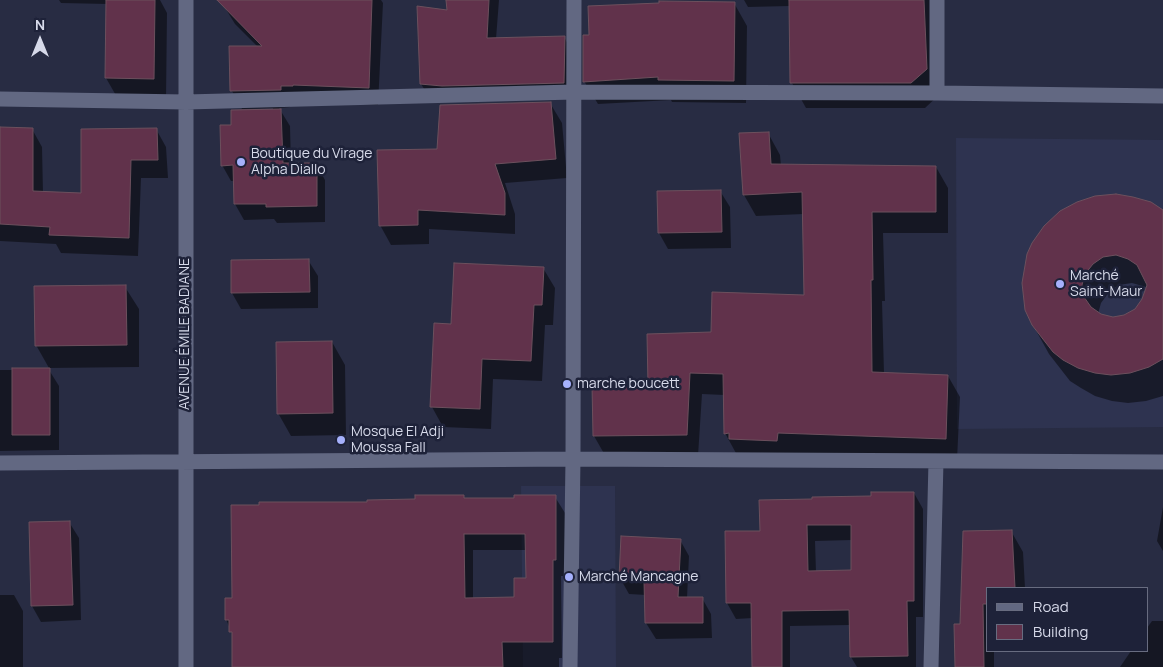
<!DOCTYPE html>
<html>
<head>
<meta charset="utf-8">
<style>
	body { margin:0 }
	#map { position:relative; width:1163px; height:667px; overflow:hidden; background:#282c43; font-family:Manrope,sans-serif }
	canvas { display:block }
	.legend { position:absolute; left:986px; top:587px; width:162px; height:65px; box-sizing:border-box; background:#1e2239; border:1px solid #686c80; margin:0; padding:6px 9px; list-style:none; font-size:15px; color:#d7daea }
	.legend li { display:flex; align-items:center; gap:10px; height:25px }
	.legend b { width:25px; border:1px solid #686c80 }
	.north { position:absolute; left:15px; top:15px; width:50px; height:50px; -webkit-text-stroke:4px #1e2239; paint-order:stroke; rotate:0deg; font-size:14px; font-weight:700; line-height:20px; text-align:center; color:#d7daea }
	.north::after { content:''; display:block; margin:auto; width:18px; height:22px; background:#d7daea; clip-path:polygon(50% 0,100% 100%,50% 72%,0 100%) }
</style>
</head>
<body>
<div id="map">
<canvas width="1163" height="667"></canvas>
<ul class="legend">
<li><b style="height:6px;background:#626882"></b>Road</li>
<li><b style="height:14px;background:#61324b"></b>Building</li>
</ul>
<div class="north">N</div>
</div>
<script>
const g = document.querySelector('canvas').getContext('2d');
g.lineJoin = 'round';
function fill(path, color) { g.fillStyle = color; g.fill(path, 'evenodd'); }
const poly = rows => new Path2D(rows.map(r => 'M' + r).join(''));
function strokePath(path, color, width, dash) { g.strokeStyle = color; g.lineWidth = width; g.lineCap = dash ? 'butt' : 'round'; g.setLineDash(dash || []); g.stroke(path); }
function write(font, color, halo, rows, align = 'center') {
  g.font = font + ' Manrope,sans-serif'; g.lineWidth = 5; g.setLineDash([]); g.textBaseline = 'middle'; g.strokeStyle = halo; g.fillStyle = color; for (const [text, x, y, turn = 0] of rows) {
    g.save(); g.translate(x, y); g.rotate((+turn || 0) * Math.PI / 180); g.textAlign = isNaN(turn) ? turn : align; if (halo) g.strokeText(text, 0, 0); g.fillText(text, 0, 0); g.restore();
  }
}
const built = poly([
	[956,138,1163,140,1163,427,957,429],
	[521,486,615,486,616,667,523,667]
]);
const shadow = poly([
	[59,0,160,0,167,13,166,100,118,99,106,78,107,4,61,3],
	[224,0,381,0,383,3,378,105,290,103,290,107,279,108,290,126,291,164,316,164,325,180,325,222,277,223,274,219,244,220,235,204,234,181,231,181,222,165,233,126,273,110,273,108,242,109,232,91,231,47,258,47,235,24,224,6],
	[448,0,499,0,496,39,564,37,573,53,573,98,431,100,421,84,448,11],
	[744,0,937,0,940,94,925,108,806,108,792,83,790,6,748,7],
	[734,3,747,26,746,103,672,102,671,100,598,104,584,81,591,36],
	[550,103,562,123,567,178,505,183,515,214,515,234,429,229,429,244,391,245,380,225,438,150],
	[0,129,32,129,42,147,43,193,83,194,156,129,166,147,168,178,141,178,138,256,61,253,56,244,0,241],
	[768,133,780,155,781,166,936,167,948,188,948,233,883,233,885,301,882,301,884,373,948,376,960,397,957,460,737,455,725,433,724,395,702,394,698,456,606,457,594,436,712,334,805,297,804,214,756,216,744,195],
	[720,191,730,207,731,248,668,249,659,233],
	[1163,211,1163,396,1146,401,1128,403,1112,401,1095,396,1081,388,1070,381,1049,354,1033,325,1027,310],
	[1132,283,1146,287,1143,299,1136,310,1125,316,1113,318,1098,314,1101,303,1109,292,1119,285],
	[308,260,318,276,318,308,241,309,232,293,232,261],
	[543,268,555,288,553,325,545,325,542,381,493,379,491,429,443,427,432,407],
	[125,287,139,309,139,367,49,368,36,345],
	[332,342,345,365,346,435,291,436,278,413],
	[0,370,49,370,59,386,59,450,0,451],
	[914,493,923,509,923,617,916,617,916,667,857,667,851,657,850,625,790,626,790,667,753,667,753,618,736,619,727,603,761,532,872,498],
	[852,540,852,571,816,572,815,541],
	[416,497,515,499,555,497,565,513,565,576,561,576,562,658,559,658,559,667,233,667,233,636,226,619,233,599,368,503,416,500],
	[473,550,527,550,527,579,515,598,473,599],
	[1163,507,1163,551,1157,541],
	[69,522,79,538,81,620,41,622,32,606],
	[1011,531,1023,552,1025,588,987,588,987,651,994,651,994,667,956,667,961,625],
	[622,537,680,540,689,556,687,598,702,598,711,614,712,638,656,639,646,623,646,595,629,594,620,578],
	[0,595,14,595,23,611,23,667,0,667],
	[1152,621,1163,621,1163,667,1120,667,1131,651,1147,651,1147,628]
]);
const building = poly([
	[106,0,155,0,154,79,105,78,106,0],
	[217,0,372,0,369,88,293,85,293,86,281,86,281,90,230,91,229,46,262,46,217,0],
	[446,0,489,0,487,38,565,36,564,83,442,86,420,84,417,6,447,10,446,0],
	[789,0,924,0,927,69,911,83,790,83,789,0],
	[659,1,735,2,734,81,658,80,658,77,583,82,583,35,589,35,588,6,659,3,659,1],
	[551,102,556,159,495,164,505,193,505,215,418,210,418,225,379,226,377,150,437,149,440,105,551,102],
	[281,109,283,163,317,163,317,206,266,207,266,204,234,204,233,165,221,166,220,125,231,125,231,110,281,109],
	[0,127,33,128,33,191,81,193,81,129,157,128,158,160,131,160,129,238,49,235,50,227,0,224,0,127],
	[769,132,771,164,936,166,936,212,872,212,873,280,871,280,872,372,948,375,946,439,778,433,777,441,729,439,729,433,724,434,723,374,690,373,687,435,593,436,592,385,648,385,647,334,711,332,712,292,804,295,802,192,743,195,739,133,769,132],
	[721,190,722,232,658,233,657,191,721,190],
	[1116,194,1133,197,1151,202,1163,210,1163,359,1149,367,1130,373,1111,375,1095,373,1078,368,1063,360,1053,352,1032,325,1025,310,1022,283,1027,254,1032,243,1044,226,1060,211,1077,202,1095,196,1116,194],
	[1116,255,1128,259,1137,265,1147,285,1142,299,1135,309,1124,315,1113,317,1101,314,1091,307,1084,297,1082,285,1085,274,1093,264,1103,257,1116,255],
	[309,259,310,292,231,293,231,260,309,259],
	[454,263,544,267,542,305,534,305,531,361,482,359,480,409,430,407,434,323,451,324,454,263],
	[126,285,127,345,35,346,34,286,126,285],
	[332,341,333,413,277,414,276,342,332,341],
	[12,368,50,368,50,435,12,435,12,368],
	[871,492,914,492,914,601,907,601,908,656,850,657,849,610,782,611,782,667,752,667,751,603,726,603,725,531,760,531,759,500,812,499,812,497,871,496,871,492],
	[807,525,851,525,851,570,808,571,807,525],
	[415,495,464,495,464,498,514,498,514,495,556,495,556,560,553,560,553,642,502,642,503,667,232,667,232,632,229,632,229,620,225,620,225,598,232,598,231,505,259,505,259,502,367,502,367,500,415,499,415,495],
	[464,534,525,534,526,578,514,578,514,597,465,598,464,534],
	[70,521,73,605,31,606,29,522,70,521],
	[1012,530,1015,588,987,588,987,604,983,604,984,667,955,667,954,624,960,624,963,531,1012,530],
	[621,536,681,539,678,597,703,597,703,623,645,623,644,580,619,578,621,536]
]);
const street = poly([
	[937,0,937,93],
	[0,99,186,102,574,92,937,93,1163,96],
	[0,463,573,459,1163,462],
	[186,667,186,0],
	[570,667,573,459,574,0],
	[931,667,936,461]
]);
const markers = [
	[241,162,5,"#a6b1fc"],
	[1060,284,5,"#a6b1fc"],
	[567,384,5,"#a6b1fc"],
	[341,440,5,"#a6b1fc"],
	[569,577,5,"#a6b1fc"]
];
const poiNames = [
	["Boutique du Virage",251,154],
	["Alpha Diallo",251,170],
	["Marché",1070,276],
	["Saint-Maur",1070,292],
	["marche boucett",577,384],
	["Mosque El Adji",351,432],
	["Moussa Fall",351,448],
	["Marché Mancagne",579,577]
];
const streetNames = [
	["AVENUE ÉMILE BADIANE",185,334,-90]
];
fill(built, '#2e3350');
fill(shadow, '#0007');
fill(building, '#61324b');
strokePath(building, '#6c505d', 1);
strokePath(street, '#626882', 15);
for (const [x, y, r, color] of markers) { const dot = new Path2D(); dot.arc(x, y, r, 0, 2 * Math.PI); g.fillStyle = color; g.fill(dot); strokePath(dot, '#1e2239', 2); }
write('14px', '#d7daea', '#1e2239', poiNames, 'left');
write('14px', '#d7daea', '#1e2239', streetNames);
</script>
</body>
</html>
